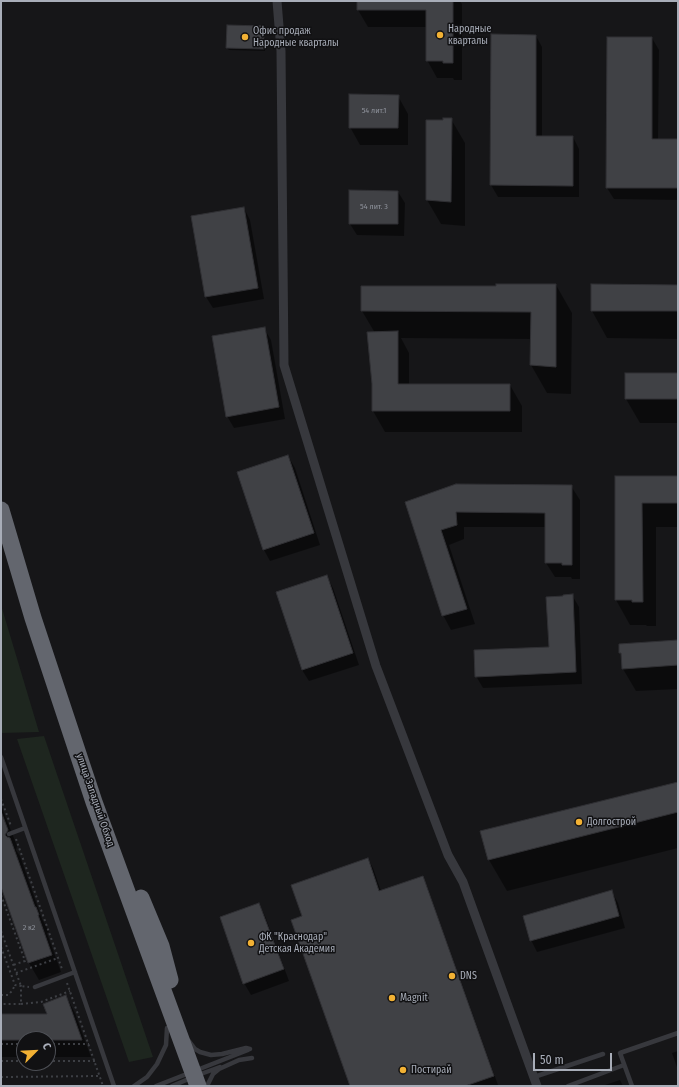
<!DOCTYPE html>
<html>
<head>
<meta charset="utf-8">
<style>
	body { margin:0 }
	#map { position:relative; width:679px; height:1087px; overflow:hidden; background:#161618; font-family:"Fira Sans Condensed",sans-serif }
	canvas { display:block }
	.frame { position:absolute; inset:0; border:2px solid #a8adb8; pointer-events:none }
	.north { position:absolute; left:16px; top:1031px; width:40px; height:40px; box-sizing:border-box; background:#111113; border:1px solid #4d4f55; border-radius:50%; rotate:66deg; font-size:11px; font-weight:700; line-height:16px; text-align:center; color:#a8adb8 }
	.north::after { content:''; display:block; margin:auto; width:14px; height:18px; background:#f2b134; clip-path:polygon(50% 0,100% 100%,50% 72%,0 100%) }
	.scale { position:absolute; left:533px; top:1053px; width:79px; height:18px; box-sizing:border-box; border:2px solid #a8adb8; border-top:0; padding-left:5px; font-size:12px; line-height:14px; white-space:nowrap; color:#a8adb8; -webkit-text-stroke:3px #111113; paint-order:stroke }
</style>
</head>
<body>
<div id="map">
<canvas width="679" height="1087"></canvas>
<div class="frame"></div>
<div class="north">С</div>
<div class="scale">50 m</div>
</div>
<script>
const g = document.querySelector('canvas').getContext('2d');
g.lineJoin = 'round';
function fill(path, color) { g.fillStyle = color; g.fill(path, 'evenodd'); }
const poly = rows => new Path2D(rows.map(r => 'M' + r).join(''));
function strokePath(path, color, width, dash) { g.strokeStyle = color; g.lineWidth = width; g.lineCap = dash ? 'butt' : 'round'; g.setLineDash(dash || []); g.stroke(path); }
function write(font, color, halo, rows, align = 'center') {
  g.font = font + ' "Fira Sans Condensed",sans-serif'; g.lineWidth = 3; g.setLineDash([]); g.textBaseline = 'middle'; g.strokeStyle = halo; g.fillStyle = color; for (const [text, x, y, turn = 0] of rows) {
    g.save(); g.translate(x, y); g.rotate((+turn || 0) * Math.PI / 180); g.textAlign = isNaN(turn) ? turn : align; if (halo) g.strokeText(text, 0, 0); g.fillText(text, 0, 0); g.restore();
  }
}
const green = poly([
	[1,605,39,732,1,733],
	[44,736,153,1057,129,1062,17,739]
]);
const shadow = poly([
	[358,1,460,1,462,4,462,80,454,80,453,78,437,78,427,60,427,27,368,27,358,10],
	[264,27,265,29,265,51,229,50,227,48],
	[536,36,542,47,542,137,573,137,579,149,579,197,498,197,491,185],
	[652,38,659,50,658,140,678,140,678,200,614,199,607,188],
	[398,96,408,114,408,145,360,145,350,127],
	[451,119,465,143,465,226,441,224,427,200,444,121],
	[398,192,405,203,404,236,357,235,350,224],
	[244,208,250,220,264,299,213,308,206,297],
	[556,285,572,313,571,394,547,393,531,365,531,339,401,338,409,353,409,385,510,385,522,406,522,432,385,432,373,411,375,333,362,311,497,287],
	[678,286,678,339,607,338,592,311],
	[264,328,271,340,285,419,234,428,227,416],
	[678,374,678,423,640,423,626,399],
	[288,456,295,468,320,545,270,561,264,550],
	[616,477,678,477,678,527,656,527,656,626,647,626,646,625,630,625,616,600],
	[571,486,580,500,580,579,572,579,571,577,555,577,546,563,546,527,464,527,464,539,449,545,475,624,451,630,443,615,406,503],
	[327,577,333,588,359,665,309,681,302,670],
	[572,595,579,607,582,684,483,688,476,676,550,648],
	[678,641,678,689,636,691,623,669,622,656,620,652],
	[678,783,678,848,507,891,489,860],
	[1,805,17,846,16,850,20,856,42,919,49,932,47,933,61,972,39,980,29,963,1,884],
	[368,859,373,868,381,891,422,877,427,886,498,1085,494,1086,351,1086,304,916],
	[612,892,618,903,625,928,537,952,531,940],
	[259,904,265,916,289,981,251,995,244,983],
	[66,996,75,1013,91,1057,48,1057,48,1039,24,1039,24,1057,1,1057,1,1015,48,1015],
	[678,1051,678,1070,672,1053],
	[620,1080,623,1086,602,1086]
]);
const building = poly([
	[357,1,453,1,453,63,443,63,443,61,426,61,426,10,357,10,357,1],
	[227,25,264,26,264,49,226,48,227,25],
	[491,34,536,35,536,136,573,136,573,186,490,185,491,34],
	[607,37,652,37,652,139,678,139,678,188,606,188,607,37],
	[349,94,399,95,398,128,349,128,349,94],
	[443,118,452,118,451,202,426,200,426,120,443,120,443,118],
	[349,190,398,191,398,224,349,224,349,190],
	[244,207,258,288,205,297,191,216,244,207],
	[496,284,556,284,556,367,530,365,531,312,361,311,361,286,496,286,496,284],
	[591,284,678,285,678,311,591,311,591,284],
	[265,327,279,407,226,417,212,336,265,327],
	[398,331,398,384,510,384,510,411,372,411,372,384,367,332,398,331],
	[625,373,678,373,678,399,625,399,625,373],
	[288,455,314,533,263,550,237,472,288,455],
	[615,476,678,476,678,503,642,503,643,602,632,602,632,600,615,600,615,476],
	[456,484,572,485,572,565,562,565,562,563,545,563,545,513,456,512,457,525,441,530,467,609,442,616,405,502,456,484],
	[327,575,353,653,302,670,276,592,327,575],
	[573,594,576,672,475,677,474,650,549,647,546,597,563,596,563,595,573,594],
	[678,640,678,665,622,669,621,653,619,653,619,644,678,640],
	[678,782,678,812,488,860,480,831,678,782],
	[2,814,8,830,5,835,7,837,10,838,35,907,36,907,39,915,38,915,52,955,28,963,1,887,1,815,2,814],
	[368,858,379,891,423,876,494,1076,465,1086,350,1086,291,920,302,916,291,885,368,858],
	[612,890,619,916,530,941,523,916,612,890],
	[259,903,284,969,243,984,220,917,259,903],
	[66,995,82,1040,1,1040,1,1014,47,1014,43,1004,66,995]
]);
const path = poly([
	[1,799,11,826],
	[16,839,62,969],
	[1,895,25,961,13,965],
	[1,931,21,986,29,987],
	[1,947,15,985,21,986,21,1004,1,1004],
	[16,973,58,958],
	[67,983,103,1086],
	[1,995,8,995,12,991,15,985],
	[21,1004,41,1002,70,991],
	[1,1044,24,1044],
	[48,1044,89,1044],
	[1,1061,24,1061],
	[48,1061,95,1061],
	[1,1077,100,1076]
]);
const lane = poly([
	[1,757,114,1086],
	[9,834,25,828],
	[35,987,75,972],
	[189,1041,195,1049,200,1052,211,1055,222,1054,246,1048,250,1049],
	[198,1075,220,1067],
	[534,1077,603,1054],
	[134,1086,147,1077,157,1064,166,1045,167,1028],
	[156,1086,248,1050],
	[172,1086,191,1078],
	[207,1086,213,1074,219,1069,239,1060,252,1058],
	[568,1086,624,1065],
	[632,1086,620,1053,678,1033]
]);
const street = poly([
	[277,1,281,51,284,365,376,666,448,855,463,882,537,1086]
]);
const highway = poly([
	[1,510,33,618,94,802,198,1086],
	[141,898,161,946,170,980]
]);
const markers = [
	[440,35,4,"#f2b134"],
	[245,37,4,"#f2b134"],
	[579,822,4,"#f2b134"],
	[251,943,4,"#f2b134"],
	[452,976,4,"#f2b134"],
	[392,998,4,"#f2b134"],
	[403,1070,4,"#f2b134"]
];
const numberNames = [
	["54 лит.1",374,111],
	["54 лит. 3",374,207],
	["2 к2",29,928]
];
const poiNames = [
	["Народные",448,29],
	["кварталы",448,41],
	["Офис продаж",253,31],
	["Народные кварталы",253,43],
	["Долгострой",587,822],
	["ФК \"Краснодар\"",259,937],
	["Детская Академия",259,949],
	["DNS",460,976],
	["Magnit",400,998],
	["Постирай",411,1070]
];
const streetNames = [
	["улица Западный Обход",95,800,71]
];
fill(green, '#1e261f');
fill(shadow, '#0007');
fill(building, '#404145');
strokePath(building, '#303034', 1);
strokePath(path, '#3d3f44', 2, [2, 3]);
strokePath(lane, '#37383d', 4.5);
strokePath(street, '#37383d', 9);
strokePath(highway, '#63666e', 17);
for (const [x, y, r, color] of markers) { const dot = new Path2D(); dot.arc(x, y, r, 0, 2 * Math.PI); g.fillStyle = color; g.fill(dot); strokePath(dot, '#111113', 1.5); }
write('8px', '#8e929b', null, numberNames);
write('10px', '#a8adb8', '#111113', poiNames, 'left');
write('10px', '#a8adb8', '#111113', streetNames);
</script>
</body>
</html>
